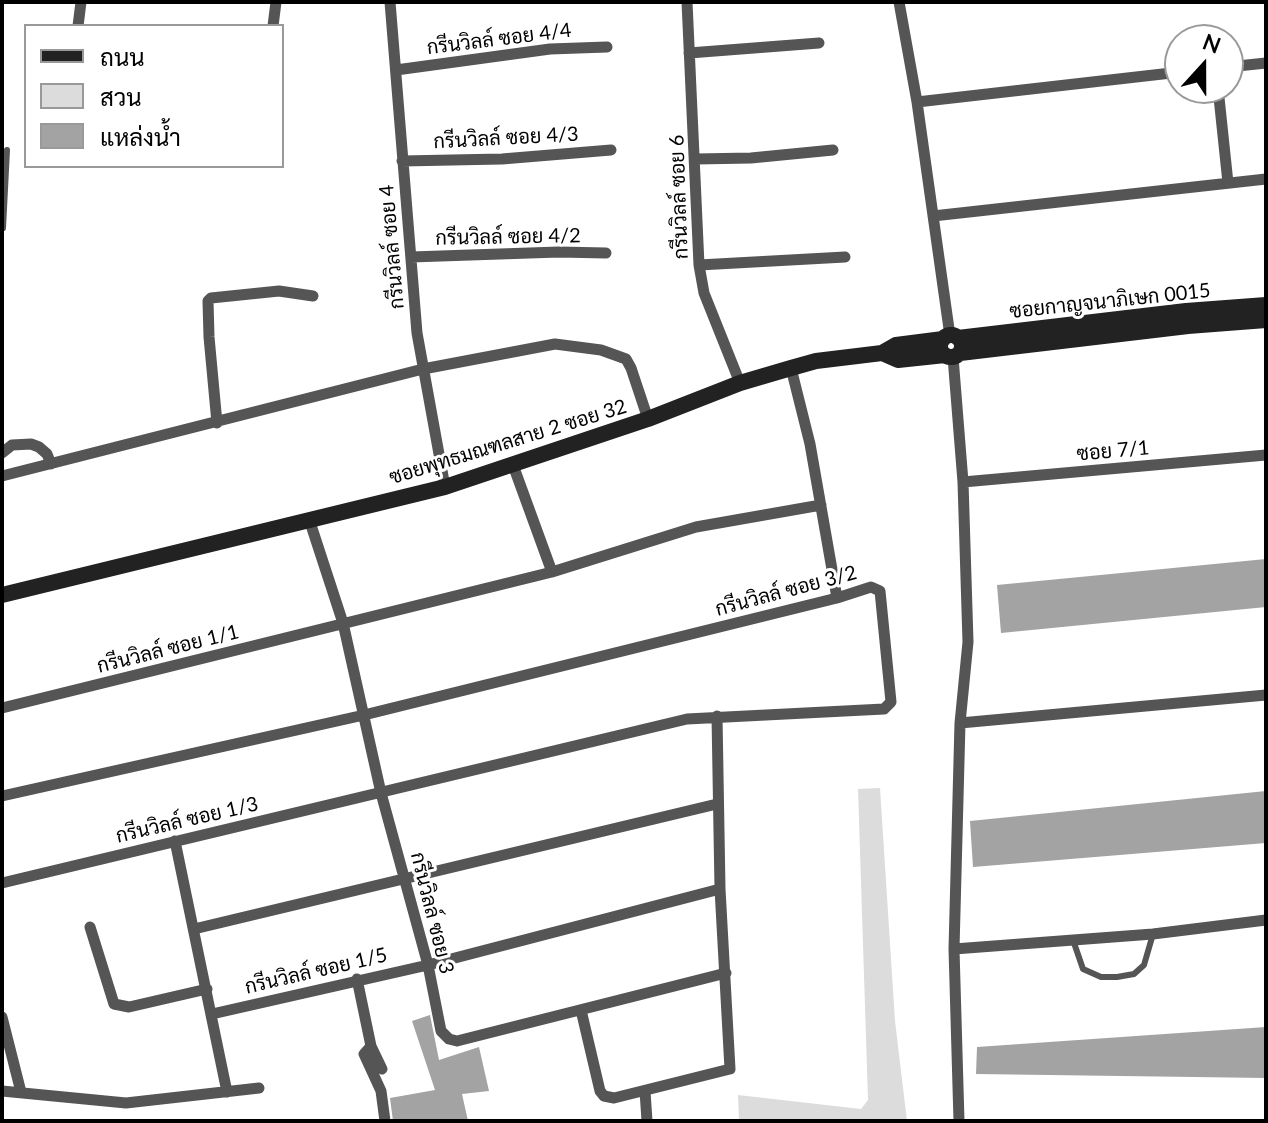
<!DOCTYPE html>
<html>
<head>
<meta charset="utf-8">
<style>
	body { margin:0 }
	#map { position:relative; width:1268px; height:1123px; overflow:hidden; background:#fff; font-family:Lato,Sarabun,sans-serif }
	canvas { display:block }
	.frame { position:absolute; inset:0; border:4px solid #000; pointer-events:none }
	.legend { position:absolute; left:24px; top:24px; width:260px; height:144px; box-sizing:border-box; background:#fff; border:2px solid #999; margin:0; padding:10px 14px; list-style:none; font-size:24px; color:#000 }
	.legend li { display:flex; align-items:center; gap:16px; height:40px }
	.legend b { width:40px; border:2px solid #999 }
	.north { position:absolute; left:1164px; top:24px; width:80px; height:80px; box-sizing:border-box; background:#fff; border:2px solid #999; border-radius:50%; rotate:21deg; font-size:22px; font-weight:700; line-height:32px; text-align:center; color:#000 }
	.north::after { content:''; display:block; margin:auto; width:28px; height:36px; background:#000; clip-path:polygon(50% 0,100% 100%,50% 72%,0 100%) }
</style>
</head>
<body>
<div id="map">
<canvas width="1268" height="1123"></canvas>
<div class="frame"></div>
<ul class="legend">
<li><b style="height:10px;background:#222"></b>ถนน</li>
<li><b style="height:22px;background:#dcdcdc"></b>สวน</li>
<li><b style="height:22px;background:#a3a3a3"></b>แหล่งน้ำ</li>
</ul>
<div class="north">N</div>
</div>
<script>
const g = document.querySelector('canvas').getContext('2d');
g.lineJoin = 'round';
function fill(path, color) { g.fillStyle = color; g.fill(path, 'evenodd'); }
const poly = rows => new Path2D(rows.map(r => 'M' + r).join(''));
function strokePath(path, color, width, dash) { g.strokeStyle = color; g.lineWidth = width; g.lineCap = dash ? 'butt' : 'round'; g.setLineDash(dash || []); g.stroke(path); }
function write(font, color, halo, rows, align = 'center') {
  g.font = font + ' Lato,Sarabun,sans-serif'; g.lineWidth = 6; g.setLineDash([]); g.textBaseline = 'middle'; g.strokeStyle = halo; g.fillStyle = color; for (const [text, x, y, turn = 0] of rows) {
    g.save(); g.translate(x, y); g.rotate((+turn || 0) * Math.PI / 180); g.textAlign = isNaN(turn) ? turn : align; if (halo) g.strokeText(text, 0, 0); g.fillText(text, 0, 0); g.restore();
  }
}
const green = poly([
	[880,788,895,1021,907,1121,739,1121,738,1095,861,1109,868,1100,858,789]
]);
const water = poly([
	[1266,559,1266,607,1001,633,997,585],
	[1266,791,1266,843,973,867,970,821],
	[430,1015,439,1060,479,1047,489,1091,462,1094,468,1121,393,1121,390,1098,435,1090,412,1021],
	[1266,1027,1266,1078,976,1074,977,1047]
]);
const lane = poly([
	[3,228,7,150],
	[1073,940,1083,969,1101,977,1117,977,1134,974,1144,965,1153,934]
]);
const street = poly([
	[390,2,417,333,445,487],
	[687,2,699,265,704,293,740,383],
	[899,2,917,102,950,336],
	[78,26,81,2],
	[273,26,276,2],
	[689,53,819,43],
	[1228,67,1266,63],
	[396,70,550,49,607,47],
	[1218,88,1228,183],
	[917,102,1180,72],
	[696,159,751,158,833,150],
	[402,161,502,159,611,150],
	[933,216,1266,179],
	[411,257,559,252,606,253],
	[699,265,845,257],
	[953,357,963,482,968,642,960,723,954,949,959,1121],
	[791,368,810,444,837,598],
	[217,423,209,337,208,301,211,298,279,291,313,296],
	[2,453,12,445,31,444,39,447,47,454,51,464],
	[513,465,552,572],
	[2,476,423,369,555,344,601,350,626,359,631,368,648,419],
	[963,482,1266,455],
	[309,519,343,623,381,793,428,965,441,1031,449,1039,457,1041,726,973],
	[2,708,552,572,696,527,821,505],
	[960,723,1266,695],
	[2,796,364,715,837,598,871,587,880,591,891,702,884,709,687,719,2,883],
	[175,841,227,1092],
	[90,927,114,1004,129,1007,207,989],
	[194,929,717,804],
	[954,949,1153,934,1266,920],
	[357,979,371,1046,382,1069],
	[581,1010,600,1091,604,1096,614,1098,730,1069,720,889,717,716],
	[212,1014,428,965,720,889],
	[2,1017,21,1092],
	[371,1046,364,1054,381,1091,385,1121],
	[2,1091,126,1103,259,1088],
	[645,1091,647,1121]
]);
const secondary = poly([
	'940 346a11 11 0 1 1 22 0a11 11 0 1 1-22 0Z',
	[958,338,1186,311,1266,305],
	[882,353,898,360,945,355],
	[960,353,1188,326,1266,320],
	[2,595,445,487,648,419,740,383,791,368,816,361,882,353,896,345,943,339]
]);
const streetNames = [
	["กรีนวิลล์ ซอย 4/4",499,39,-7],
	["กรีนวิลล์ ซอย 4/3",506,138,-3],
	["กรีนวิลล์ ซอย 6",679,197,-92],
	["กรีนวิลล์ ซอย 4/2",508,237,-1],
	["กรีนวิลล์ ซอย 4",392,247,-95],
	["ซอยกาญจนาภิเษก 0015",1110,301,-6],
	["ซอยพุทธมณฑลสาย 2 ซอย 32",508,442,-17],
	["ซอย 7/1",1113,451,-5],
	["กรีนวิลล์ ซอย 3/2",786,591,-15],
	["กรีนวิลล์ ซอย 1/1",168,649,-14],
	["กรีนวิลล์ ซอย 1/3",187,820,-13],
	["กรีนวิลล์ ซอย 3",432,913,76],
	["กรีนวิลล์ ซอย 1/5",316,971,-13]
];
fill(green, '#dcdcdc');
fill(water, '#a3a3a3');
strokePath(lane, '#555', 6);
strokePath(street, '#555', 11);
strokePath(secondary, '#222', 16);
write('20px', '#000', '#fff', streetNames);
</script>
</body>
</html>
